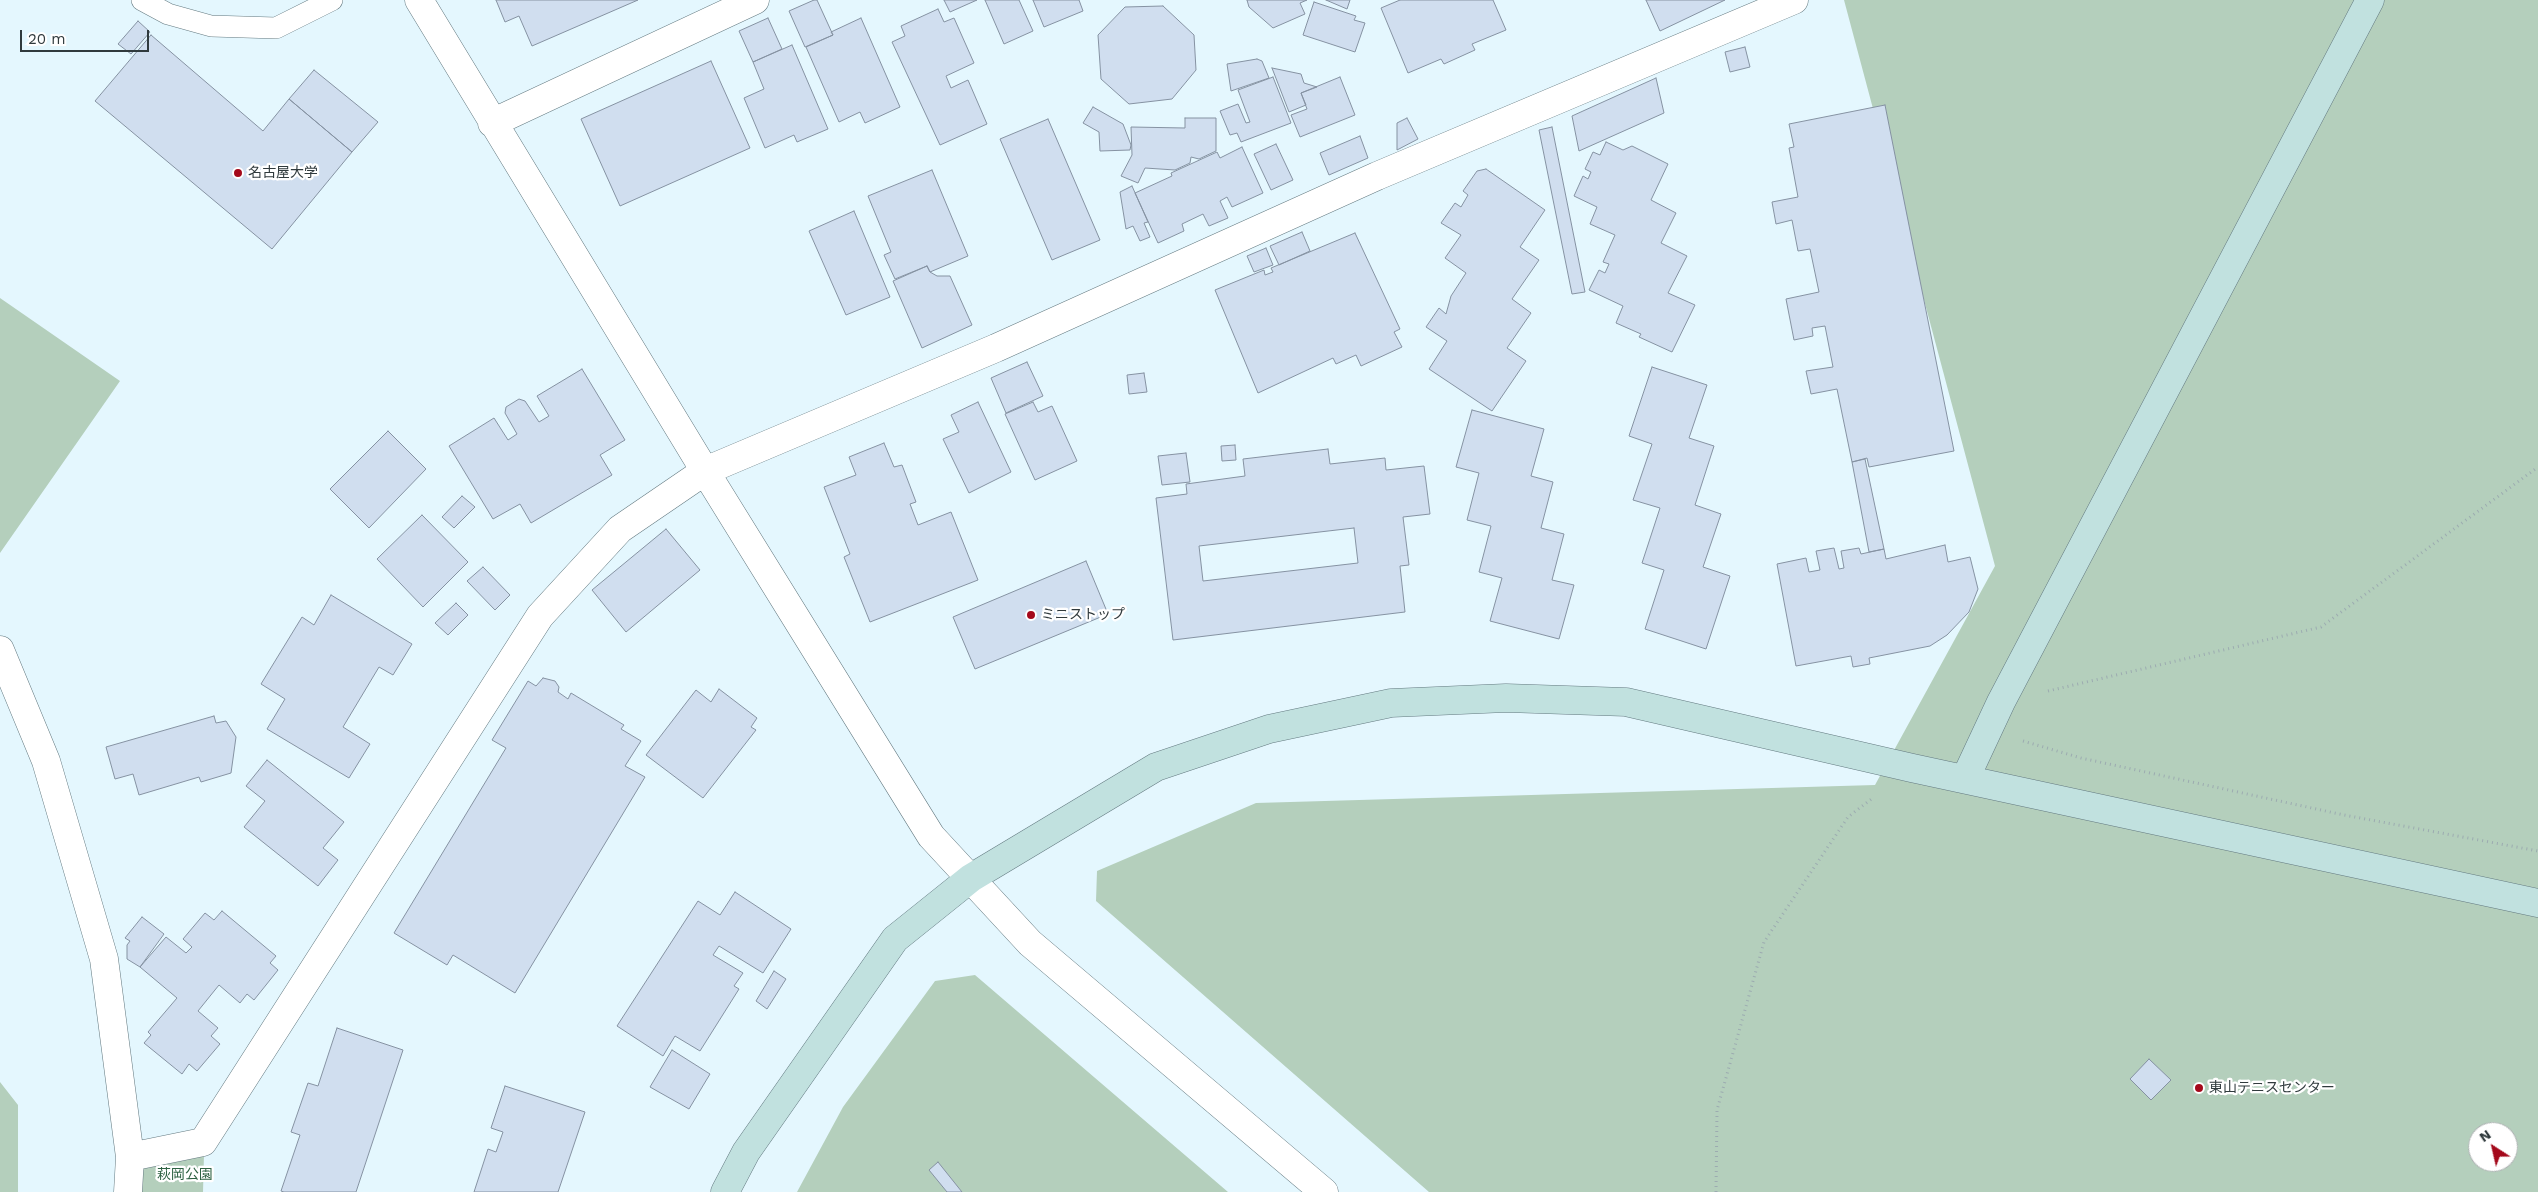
<!DOCTYPE html>
<html>
<head>
<meta charset="utf-8">
<style>
	body { margin:0 }
	#map { position:relative; width:2538px; height:1192px; overflow:hidden; background:#e4f7fe; font-family:"Work Sans",sans-serif }
	canvas { display:block }
	.north { position:absolute; left:2468px; top:1122px; width:50px; height:50px; box-sizing:border-box; background:#fff; border:1px solid #acb0b1; border-radius:50%; rotate:325deg; font-size:14px; font-weight:700; line-height:20px; text-align:center; color:#303a3d }
	.north::after { content:''; display:block; margin:auto; width:18px; height:22px; background:#a4091b; clip-path:polygon(50% 0,100% 100%,50% 72%,0 100%) }
	.scale { position:absolute; left:20px; top:30px; width:129px; height:22px; box-sizing:border-box; border:2px solid #303a3d; border-top:0; padding-left:6px; font-size:15px; line-height:18px; white-space:nowrap; color:#303a3d; -webkit-text-stroke:4px #fff; paint-order:stroke }
</style>
</head>
<body>
<div id="map">
<canvas width="2538" height="1192"></canvas>
<div class="north">N</div>
<div class="scale">20 m</div>
</div>
<script>
const g = document.querySelector('canvas').getContext('2d');
g.lineJoin = 'round';
function fill(path, color) { g.fillStyle = color; g.fill(path, 'evenodd'); }
const poly = rows => new Path2D(rows.map(r => 'M' + r).join(''));
function strokePath(path, color, width, dash) { g.strokeStyle = color; g.lineWidth = width; g.lineCap = dash ? 'butt' : 'round'; g.setLineDash(dash || []); g.stroke(path); }
function write(font, color, halo, rows, align = 'center') {
  g.font = font + ' "Work Sans","Noto Sans JP",sans-serif'; g.lineWidth = 4.5; g.setLineDash([]); g.textBaseline = 'middle'; g.strokeStyle = halo; g.fillStyle = color; for (const [text, x, y, turn = 0] of rows) {
    g.save(); g.translate(x, y); g.rotate((+turn || 0) * Math.PI / 180); g.textAlign = isNaN(turn) ? turn : align; if (halo) g.strokeText(text, 0, 0); g.fillText(text, 0, 0); g.restore();
  }
}
const green = poly([
	[1844,0,2538,0,2538,1192,1429,1192,1096,901,1097,871,1256,803,1875,785,1995,566],
	[2478,1132,2508,1132,2508,1162,2478,1162],
	[0,298,120,381,0,553],
	[975,975,1228,1192,797,1192,843,1107,935,981],
	[0,1082,18,1105,18,1192,0,1192],
	[204,1154,203,1192,137,1192,137,1167]
]);
const building = poly([
	[496,0,638,0,532,46,519,16,505,22,496,0],
	[814,0,817,0,833,35,805,47,789,11,814,0],
	[944,0,977,0,950,12,944,0],
	[985,0,1019,0,1033,31,1004,44,985,0],
	[1033,0,1079,0,1083,11,1044,27,1033,0],
	[1247,0,1307,0,1300,3,1305,14,1273,28,1249,7,1247,0],
	[1326,0,1350,0,1347,9,1326,0],
	[1400,0,1493,0,1506,30,1472,44,1475,50,1444,64,1441,59,1408,73,1381,8,1400,0],
	[1646,0,1725,0,1660,31,1646,0],
	[1314,2,1356,16,1354,20,1365,23,1355,52,1303,35,1314,2],
	[1163,6,1194,35,1196,70,1172,99,1129,104,1101,79,1098,35,1125,7,1163,6],
	[938,9,944,22,954,18,974,63,946,76,951,88,968,80,987,124,940,145,892,42,905,36,901,26,938,9],
	[768,18,782,49,753,62,739,31,768,18],
	[861,18,900,107,865,123,860,112,839,122,806,47,833,35,831,32,861,18],
	[138,21,150,32,131,54,118,44,138,21],
	[151,35,263,131,289,99,352,152,272,249,95,101,151,35],
	[792,45,828,129,797,142,794,135,765,148,744,98,764,89,753,62,792,45],
	[1745,47,1750,67,1730,72,1725,52,1745,47],
	[1257,59,1262,61,1269,78,1231,91,1227,64,1257,59],
	[711,61,750,148,620,206,581,119,711,61],
	[1272,68,1301,74,1304,83,1317,87,1301,93,1306,105,1289,112,1272,68],
	[314,70,378,122,352,152,289,99,314,70],
	[1273,77,1291,123,1241,142,1237,133,1230,135,1220,111,1238,104,1246,123,1250,122,1238,90,1273,77],
	[1340,77,1355,115,1300,137,1291,115,1307,109,1301,93,1340,77],
	[1656,78,1664,113,1579,151,1572,116,1656,78],
	[1885,105,1954,451,1869,467,1867,458,1852,462,1837,389,1811,394,1806,371,1833,367,1825,326,1812,328,1813,336,1794,340,1786,299,1819,292,1810,249,1798,251,1792,220,1776,224,1772,202,1798,197,1789,148,1794,147,1789,124,1885,105],
	[1093,107,1123,124,1131,145,1130,150,1100,151,1099,132,1083,123,1093,107],
	[1185,118,1216,118,1216,151,1199,159,1191,157,1190,163,1175,170,1145,168,1138,183,1121,176,1132,155,1131,127,1185,128,1185,118],
	[1407,118,1418,139,1397,150,1397,123,1407,118],
	[1048,119,1100,240,1052,260,1000,139,1048,119],
	[1552,127,1585,292,1572,294,1539,130,1552,127],
	[1360,136,1368,158,1329,175,1320,153,1360,136],
	[1606,142,1623,150,1632,146,1668,164,1651,200,1676,213,1661,243,1687,256,1668,293,1695,305,1672,352,1639,337,1641,334,1616,323,1623,306,1589,290,1599,270,1605,273,1609,264,1603,262,1615,235,1590,224,1597,207,1574,196,1583,176,1588,179,1591,172,1585,169,1593,152,1600,155,1606,142],
	[1276,144,1293,180,1271,190,1254,154,1276,144],
	[1242,147,1263,193,1232,207,1227,197,1220,201,1228,218,1209,226,1203,214,1182,224,1184,231,1158,243,1135,193,1172,176,1171,173,1217,152,1220,158,1242,147],
	[1486,169,1545,210,1520,247,1539,260,1512,299,1531,313,1507,348,1526,361,1492,411,1429,369,1447,341,1426,327,1439,308,1446,314,1451,296,1466,273,1445,258,1461,235,1441,223,1455,203,1461,207,1468,195,1463,191,1477,171,1486,169],
	[932,170,968,256,930,272,927,266,895,279,884,255,891,252,868,196,932,170],
	[1132,186,1148,222,1144,223,1150,237,1140,241,1133,226,1126,229,1120,192,1132,186],
	[854,211,890,297,846,315,809,231,854,211],
	[1302,232,1310,251,1279,265,1270,246,1302,232],
	[1355,233,1400,329,1394,332,1402,347,1361,366,1356,355,1336,364,1333,358,1258,393,1215,290,1264,270,1265,275,1273,272,1271,268,1355,233],
	[1266,248,1273,265,1254,272,1247,256,1266,248],
	[927,266,930,272,937,276,950,276,972,325,922,348,893,281,927,266],
	[1027,362,1043,396,1006,413,991,378,1027,362],
	[1652,367,1707,385,1689,438,1714,446,1695,505,1721,514,1703,567,1730,576,1706,649,1645,629,1664,570,1642,563,1660,508,1633,500,1652,444,1629,436,1652,367],
	[582,369,625,440,600,455,612,475,531,523,520,504,493,519,449,446,494,418,508,440,517,434,505,413,506,407,519,399,525,401,539,422,549,416,537,396,582,369],
	[1144,373,1147,392,1129,394,1127,375,1144,373],
	[978,402,1011,472,969,493,943,439,959,432,951,415,978,402],
	[1033,402,1038,412,1052,406,1077,461,1035,480,1005,414,1033,402],
	[1472,410,1544,429,1531,476,1553,482,1541,528,1564,534,1552,580,1574,585,1559,639,1490,621,1502,578,1479,572,1491,526,1467,520,1479,473,1456,467,1472,410],
	[388,431,426,469,369,528,330,489,388,431],
	[884,443,894,467,902,465,916,502,910,504,918,525,951,512,978,580,870,622,844,557,850,554,824,487,856,475,849,457,884,443],
	[1235,445,1236,460,1222,461,1221,446,1235,445],
	[1328,449,1330,464,1385,458,1386,470,1424,466,1430,514,1403,517,1409,565,1400,566,1405,612,1173,640,1156,498,1187,494,1186,484,1245,476,1243,459,1328,449],
	[1354,528,1358,563,1203,581,1199,546,1354,528],
	[1186,453,1190,482,1162,485,1158,456,1186,453],
	[1865,459,1884,549,1869,552,1852,462,1865,459],
	[462,496,475,507,454,528,442,517,462,496],
	[422,515,468,562,423,607,377,559,422,515],
	[666,529,700,570,626,632,592,590,666,529],
	[1945,545,1948,562,1970,557,1978,589,1969,612,1947,635,1930,646,1869,658,1870,664,1853,667,1851,656,1796,666,1777,564,1806,558,1809,572,1820,570,1816,551,1834,548,1839,569,1844,568,1841,551,1859,548,1861,554,1884,549,1886,559,1945,545],
	[1086,561,1108,614,975,669,953,617,1086,561],
	[483,567,510,595,495,610,467,581,483,567],
	[331,595,412,644,393,675,379,667,343,727,370,744,349,778,267,729,285,699,261,684,302,617,314,625,331,595],
	[456,603,468,615,448,635,435,623,456,603],
	[543,678,555,681,559,687,558,692,568,699,571,693,624,725,621,729,641,741,625,766,645,777,515,993,453,955,447,965,394,933,506,748,492,740,528,681,536,686,543,678],
	[719,689,757,718,751,727,756,730,703,798,646,755,696,690,711,702,719,689],
	[214,716,216,723,226,721,236,737,231,773,201,782,199,777,139,795,133,774,115,779,106,747,214,716],
	[267,760,344,822,323,848,338,860,318,886,244,827,265,801,246,786,267,760],
	[735,892,791,929,763,973,719,946,713,955,743,973,734,986,739,989,700,1051,675,1036,663,1056,617,1026,698,901,720,915,735,892],
	[222,911,276,956,270,963,278,970,254,1000,247,994,240,1003,219,985,198,1011,218,1028,211,1036,220,1044,197,1071,189,1064,182,1074,144,1043,151,1035,148,1032,177,998,140,967,166,937,186,953,192,947,183,939,205,913,214,920,222,911],
	[142,917,164,934,140,967,127,959,127,945,130,941,125,938,142,917],
	[774,971,786,979,767,1009,756,1001,774,971],
	[337,1028,403,1050,356,1192,284,1192,281,1191,300,1135,291,1132,308,1083,318,1086,337,1028],
	[672,1050,710,1074,689,1109,650,1087,672,1050],
	[2149,1059,2171,1080,2151,1100,2130,1079,2149,1059],
	[505,1086,585,1112,558,1192,474,1192,488,1149,496,1152,503,1132,491,1128,505,1086],
	[938,1162,962,1192,947,1192,929,1170,938,1162]
]);
const path = poly([
	[2048,691,2321,627,2538,467],
	[2023,741,2081,758,2344,815,2538,851],
	[1716,1192,1717,1110,1764,942,1848,817,1874,797]
]);
const lane = poly([
	[142,0,168,14,211,26,276,28,332,0]
]);
const street = poly([
	[419,0,705,471,931,836,1030,943,1324,1192],
	[492,123,755,0],
	[0,650,46,761,104,959,130,1157,203,1142,540,616,620,529,705,471,996,348,1377,176,1794,0],
	[128,1192,130,1157]
]);
const secondary = poly([
	[1965,779,2001,702,2370,0],
	[725,1192,746,1152,895,939,971,878,1156,767,1269,729,1391,703,1506,698,1626,702,1912,768,2538,903]
]);
const markers = [
	[238,173,5,"#a4091b"],
	[1031,615,5,"#a4091b"],
	[2199,1088,5,"#a4091b"]
];
const poiNames = [
	["名古屋大学",248,173],
	["ミニストップ",1041,615],
	["東山テニスセンター",2209,1088]
];
const parkNames = [
	["萩岡公園",185,1175]
];
fill(green, '#b4cfbc');
fill(building, '#d0deef');
strokePath(building, '#8592a2', 1);
strokePath(lane, '#647a81', 22);
strokePath(street, '#647a81', 29);
strokePath(secondary, '#647a81', 29);
strokePath(path, '#9cabb0', 3, [1, 4]);
strokePath(lane, '#fff', 21);
strokePath(street, '#fff', 28);
strokePath(secondary, '#c1e1df', 28);
for (const [x, y, r, color] of markers) { const dot = new Path2D(); dot.arc(x, y, r, 0, 2 * Math.PI); g.fillStyle = color; g.fill(dot); strokePath(dot, '#fff', 2); }
write('14px', '#303a3d', '#fff', poiNames, 'left');
write('14px', '#2e6243', '#fff', parkNames);
</script>
</body>
</html>
